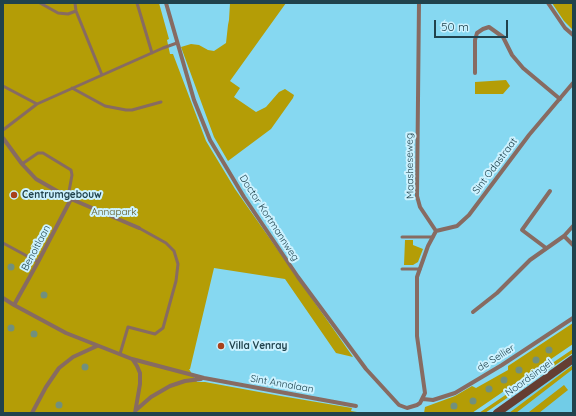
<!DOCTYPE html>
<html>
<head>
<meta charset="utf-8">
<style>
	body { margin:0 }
	#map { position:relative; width:576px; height:416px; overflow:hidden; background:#86d8f1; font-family:Quicksand,sans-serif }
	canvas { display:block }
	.frame { position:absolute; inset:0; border:4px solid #20424c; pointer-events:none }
	.scale { position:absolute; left:434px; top:20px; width:74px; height:18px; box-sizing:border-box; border:2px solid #20424c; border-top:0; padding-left:5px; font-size:12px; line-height:14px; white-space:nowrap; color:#20424c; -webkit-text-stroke:3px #ccf2ff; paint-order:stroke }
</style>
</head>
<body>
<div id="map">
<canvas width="576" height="416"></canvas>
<div class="frame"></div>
<div class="scale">50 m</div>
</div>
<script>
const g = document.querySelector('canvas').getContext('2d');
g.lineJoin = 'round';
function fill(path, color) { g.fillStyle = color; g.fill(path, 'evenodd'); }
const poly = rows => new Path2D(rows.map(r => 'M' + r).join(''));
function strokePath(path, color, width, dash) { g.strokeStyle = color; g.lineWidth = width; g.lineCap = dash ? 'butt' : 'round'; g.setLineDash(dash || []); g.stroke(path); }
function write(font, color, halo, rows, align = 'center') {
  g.font = font + ' Quicksand,sans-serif'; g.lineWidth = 4; g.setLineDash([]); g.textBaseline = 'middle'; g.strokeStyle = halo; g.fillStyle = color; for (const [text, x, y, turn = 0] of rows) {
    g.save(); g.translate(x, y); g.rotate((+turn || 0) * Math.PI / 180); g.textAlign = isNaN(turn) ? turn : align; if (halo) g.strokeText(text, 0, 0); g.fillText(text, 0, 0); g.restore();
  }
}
const built = poly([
	[573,355,573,413,496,413]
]);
const green = poly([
	[3,3,159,3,169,39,167,40,170,54,173,54,206,141,235,189,353,357,336,353,285,279,214,268,190,369,189,369,197,382,205,382,281,396,352,408,351,411,357,412,358,413,3,413],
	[230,3,286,3,230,81,240,88,234,97,256,112,266,107,279,92,285,89,294,95,293,98,271,129,228,161,214,137,181,47,191,44,199,45,208,50,214,51,226,43,228,25,229,20],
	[552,3,573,3,573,30,564,21],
	[506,80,510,86,503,94,475,94,475,82],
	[405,240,413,240,413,245,423,249,418,262,413,265,404,265],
	[573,323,573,344,472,413,424,413,425,407,455,396,472,386,476,388,508,370,508,366],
	[573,349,573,353,485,413,479,413],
	[573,365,573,369,516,413,509,413],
	[564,385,568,390,539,413,530,413,529,412]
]);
const service = poly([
	[40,3,58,13,68,14,76,11],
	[75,3,76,11,102,75],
	[137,3,152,53],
	[3,86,37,104,3,130],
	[72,88,105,106,126,110,132,110,161,102],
	[37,104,163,48,177,43],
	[22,164,38,153,43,153,71,170,72,175,68,197],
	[402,237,433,237],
	[3,243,38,262],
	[402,269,420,269],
	[120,354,128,327,155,334,163,328,176,281,178,264,174,251,166,243,139,228]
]);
const minor = poly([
	[166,3,194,100,210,140,244,197,298,277,366,369,399,405,407,408,417,405,420,403,425,393,417,336,417,277,428,246,436,231,420,207,417,196,419,3],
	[548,3,565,28,573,35],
	[475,73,475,40,477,33,483,29,489,27,503,37,512,55,523,68,560,99],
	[3,138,22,164,36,179,71,199,139,228],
	[436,231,457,226,469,215,529,135,573,83],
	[564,236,573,245],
	[546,248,522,230,550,191],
	[3,298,14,305,66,333,132,359,204,378,356,406],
	[14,305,38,262,71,199],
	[473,312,497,293,530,260,564,236,573,226],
	[133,360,137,366,140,373,140,384,135,413],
	[423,399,433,400,455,393,502,365,573,318],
	[136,410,151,397,170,386,185,381,201,379],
	[32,413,46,387,59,368,73,357,97,346]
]);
const secondary = poly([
	[497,413,573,359]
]);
const trees = [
	[11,267],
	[44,295],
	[11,328],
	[34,334],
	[549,350],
	[536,360],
	[85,367],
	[519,370],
	[504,380],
	[489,389],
	[473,401],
	[59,405],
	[454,406]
];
const markers = [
	[14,195,4,"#a8411b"],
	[221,346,4,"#a8411b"]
];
const streetNames = [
	["Maasheseweg",410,166,-91],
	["Sint Odastraat",495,166,-53],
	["Doctor Kortmannweg",269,218,57],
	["Benoitlaan",36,248,-62],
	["de Seilier",496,358,-32],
	["Noordsingel",529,378,-36],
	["Sint Annalaan",282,384,10]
];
const poiNames = [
	["Centrumgebouw",22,195],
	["Villa Venray",229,346]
];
const parkNames = [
	["Annapark",114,212]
];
fill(built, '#71cce7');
fill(green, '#b49d06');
strokePath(service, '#876b62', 3);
strokePath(minor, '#876b62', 4);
strokePath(secondary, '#653e32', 8);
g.fillStyle = '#71907d';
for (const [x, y] of trees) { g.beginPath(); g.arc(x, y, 3.5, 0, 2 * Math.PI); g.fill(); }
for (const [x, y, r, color] of markers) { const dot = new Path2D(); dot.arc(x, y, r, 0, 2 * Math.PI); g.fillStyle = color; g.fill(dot); strokePath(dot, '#ccf2ff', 1.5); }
write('10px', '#20424c', '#ccf2ff', streetNames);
write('bold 10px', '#20424c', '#ccf2ff', poiNames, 'left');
write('10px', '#5f551e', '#ccf2ff', parkNames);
</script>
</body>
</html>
